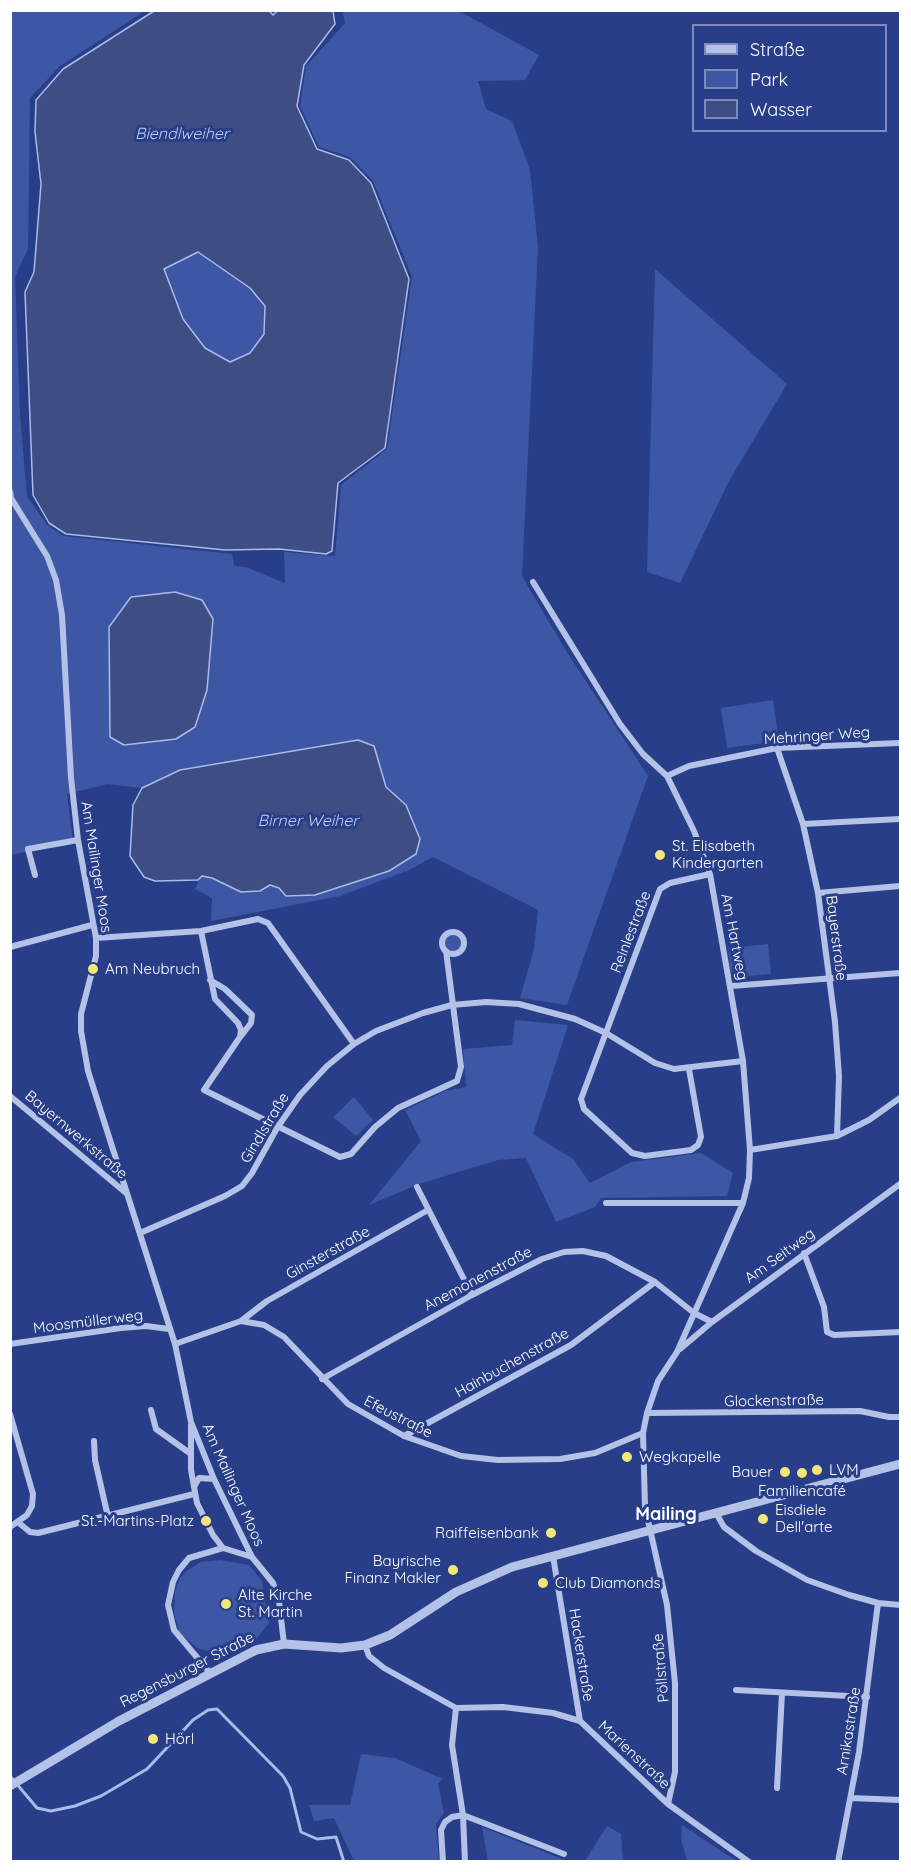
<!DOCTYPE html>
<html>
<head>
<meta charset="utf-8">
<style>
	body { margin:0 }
	#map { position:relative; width:911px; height:1872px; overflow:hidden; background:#283e88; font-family:Quicksand,sans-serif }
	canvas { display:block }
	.frame { position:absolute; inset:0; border:12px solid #fff; pointer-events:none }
	.legend { position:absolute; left:692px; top:24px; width:195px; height:108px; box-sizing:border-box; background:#283e88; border:2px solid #7e8bb8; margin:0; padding:8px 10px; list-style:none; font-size:18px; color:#fff }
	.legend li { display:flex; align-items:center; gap:12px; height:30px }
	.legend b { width:30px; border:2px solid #7e8bb8 }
</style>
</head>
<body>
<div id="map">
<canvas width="911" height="1872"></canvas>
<div class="frame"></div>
<ul class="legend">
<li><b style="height:8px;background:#b5c2e8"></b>Straße</li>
<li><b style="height:16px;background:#3d57a4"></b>Park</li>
<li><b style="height:16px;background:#3e4e84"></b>Wasser</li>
</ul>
</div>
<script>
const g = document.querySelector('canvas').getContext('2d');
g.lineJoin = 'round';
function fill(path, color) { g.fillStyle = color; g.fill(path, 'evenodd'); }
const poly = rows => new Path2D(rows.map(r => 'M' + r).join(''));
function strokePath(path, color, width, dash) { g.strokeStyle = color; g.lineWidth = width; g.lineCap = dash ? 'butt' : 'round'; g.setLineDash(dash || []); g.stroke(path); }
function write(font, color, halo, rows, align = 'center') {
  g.font = font + ' Quicksand,sans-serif'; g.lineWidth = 6; g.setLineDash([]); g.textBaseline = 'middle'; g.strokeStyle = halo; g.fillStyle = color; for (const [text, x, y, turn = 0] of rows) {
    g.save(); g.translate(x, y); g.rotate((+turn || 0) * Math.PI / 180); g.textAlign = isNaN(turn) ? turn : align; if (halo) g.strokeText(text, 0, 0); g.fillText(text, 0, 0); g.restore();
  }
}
const green = poly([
	[342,10,459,11,539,55,525,80,478,81,486,109,512,121,530,170,538,247,522,576,565,649,648,776,567,1005,520,998,534,949,538,910,433,857,409,870,340,896,211,921,212,898,195,889,201,876,212,878,241,892,260,891,270,885,279,888,406,805,386,787,374,746,358,740,180,770,142,788,107,784,67,794,73,842,11,855,11,11,145,11,60,66,30,98,28,249,15,277,20,414,27,496,47,525,64,536,232,554,234,566,246,567,285,583,284,552,335,556,341,485,387,449,412,277,373,181,350,157,319,147,300,106,306,66,345,23],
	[175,592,202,600,213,619,110,737,109,627],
	[199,252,250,288,265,306,264,333,250,353,230,362,205,348,183,319,164,269],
	[655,269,787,384,729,481,680,583,647,572],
	[773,700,779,741,727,748,721,708],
	'444 943a9 9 0 1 1 18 0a9 9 0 1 1-18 0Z',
	[768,944,771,974,738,977,731,972,728,948],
	[515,1020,568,1025,533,1134,573,1159,590,1183,631,1162,701,1153,733,1173,727,1196,601,1198,595,1207,556,1222,526,1158,498,1160,419,1184,369,1205,421,1141,405,1110,445,1091,466,1087,463,1049,512,1045],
	[354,1097,373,1120,356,1136,333,1117],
	[220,1560,249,1565,262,1581,269,1623,258,1637,246,1645,208,1651,197,1648,179,1632,174,1612,175,1592,180,1578,187,1571,200,1562],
	[361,1754,395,1758,443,1779,438,1783,444,1813,436,1824,439,1861,354,1861,334,1818,314,1821,309,1805,350,1805],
	[682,1825,732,1858,738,1861,687,1861,681,1839],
	[607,1826,621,1834,623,1861,585,1861],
	[482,1827,567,1861,488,1861]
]);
const water = poly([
	[269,11,273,15,277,11,333,11,335,24,304,65,297,106,317,149,349,160,371,183,409,279,385,448,338,483,332,551,326,554,279,549,225,550,66,534,49,523,33,495,25,292,34,272,41,184,35,132,36,100,63,69,154,11,269,11],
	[198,252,250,288,265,306,264,334,250,353,230,362,205,348,183,319,164,269,198,252],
	[175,592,202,600,213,619,207,690,195,727,176,739,124,745,110,737,109,627,131,597,175,592],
	[358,740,374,746,386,787,406,805,420,839,416,854,389,871,315,895,286,896,279,888,270,885,260,891,241,892,212,878,202,876,198,880,155,881,144,877,130,856,133,805,142,788,180,770,358,740]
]);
const stream = poly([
	[10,1776,37,1808,51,1811,75,1806,101,1796,147,1769,193,1720,208,1710,217,1709,283,1776,290,1788,301,1832,317,1839,336,1837,344,1862]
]);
const minor = poly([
	[10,491,11,498,47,556,56,580,62,615,71,778,78,840,96,938,96,956,81,1014,81,1031,88,1071,175,1344,191,1422,214,1479,252,1557,273,1583,279,1601,284,1644],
	[533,582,620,724,643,754,667,776,694,831,710,874,743,1061,750,1150,749,1178,743,1203,677,1352,658,1381,647,1413,643,1433,645,1507,667,1605,675,1683,675,1772,668,1804],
	[777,748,803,824,818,893,835,1022,839,1076,837,1136],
	[667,776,689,766,777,748,900,743],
	[803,824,900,819],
	[35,875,28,849,78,840],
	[818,893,900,886],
	[201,931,215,999,238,1023,241,1030,240,1037,204,1090,340,1157,351,1154,375,1127,398,1108,457,1081,461,1067,446,951],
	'442 943a11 11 0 1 1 22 0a11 11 0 1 1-22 0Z',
	[96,938,201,931,258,919,268,923,354,1044],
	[10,947,92,925],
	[210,980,225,989,252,1015,251,1023,241,1036],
	[731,986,900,973],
	[689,1069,701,1137,698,1145,691,1150,645,1156,632,1153,584,1109,581,1099,660,889,670,883,710,874],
	[10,1096,126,1193],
	[750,1150,837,1136,869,1120,900,1098],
	[417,1187,472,1295],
	[606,1203,743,1203],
	[140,1233,225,1196,242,1186,252,1173,277,1128,300,1095,327,1066,354,1044,376,1031,423,1013,452,1005,486,1002,519,1004,575,1019,606,1033,655,1063,674,1069,743,1061],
	[804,1253,824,1307,827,1332,834,1335,900,1332],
	[241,1321,267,1301,428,1210],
	[10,1344,121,1328,146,1326,169,1329],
	[175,1344,241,1321,264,1325,284,1337,348,1404,404,1436,461,1456,498,1460,560,1459,595,1453,643,1433],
	[680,1349,712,1322,900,1184],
	[322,1379,472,1295,542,1259,564,1252,583,1251,606,1256,655,1282,694,1313,712,1322],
	[151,1410,156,1429,191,1454],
	[647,1413,860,1411,889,1417,900,1417],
	[10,1414,33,1494,32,1506,27,1515,10,1527],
	[191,1425,191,1470,197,1503,213,1535,223,1548,252,1557],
	[404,1436,571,1345,655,1282],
	[94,1441,95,1460,108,1517],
	[194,1487,199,1478,214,1479],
	[716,1513,724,1527,756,1551,807,1580,849,1595,878,1603,900,1605],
	[19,1523,30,1532,38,1533,194,1494],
	[553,1556,580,1721],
	[365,1645,369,1656,384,1668,456,1708,503,1707,553,1713,580,1721,668,1804,749,1862],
	[211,1674,174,1630,168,1605,173,1582,179,1570,189,1558,223,1548],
	[736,1690,867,1697],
	[456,1708,452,1745,463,1815,465,1862],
	[777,1788,782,1693],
	[851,1798,900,1800],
	[443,1862,441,1830,445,1822,452,1817,463,1815,564,1854],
	[838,1862,859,1752,878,1603]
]);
const tertiary = poly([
	[10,1786,119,1721,256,1650,284,1644,341,1648,365,1645,390,1635,456,1592,512,1567,900,1464]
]);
const markers = [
	[660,855,6,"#f0e67b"],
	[93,969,6,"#f0e67b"],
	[627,1457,6,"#f0e67b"],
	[817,1470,6,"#f0e67b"],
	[785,1472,6,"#f0e67b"],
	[802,1473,6,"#f0e67b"],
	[763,1519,6,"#f0e67b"],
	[206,1521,6,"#f0e67b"],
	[551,1533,6,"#f0e67b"],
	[453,1570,6,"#f0e67b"],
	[543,1583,6,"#f0e67b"],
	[226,1604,6,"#f0e67b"],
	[153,1739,6,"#f0e67b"]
];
const streetNames = [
	["Mehringer Weg",817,736,-4],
	["Am Mailinger Moos",96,867,81],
	["Reinlestraße",631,932,-69],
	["Am Hartweg",734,937,79],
	["Bayerstraße",836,938,83],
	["Gindlstraße",265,1128,-59],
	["Bayernwerkstraße",76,1135,40],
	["Ginsterstraße",328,1253,-29],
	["Am Seitweg",780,1256,-36],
	["Anemonenstraße",478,1279,-28],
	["Moosmüllerweg",88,1322,-7],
	["Hainbuchenstraße",512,1363,-29],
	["Glockenstraße",774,1401,-1],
	["Efeustraße",398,1417,27],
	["Am Mailinger Moos",233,1485,66],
	["Hackerstraße",581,1655,81],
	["Pöllstraße",661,1668,-95],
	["Regensburger Straße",187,1670,-27],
	["Arnikastraße",849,1731,-81],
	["Marienstraße",634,1755,43]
];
const poiNames = [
	["St. Elisabeth",672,846],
	["Kindergarten",672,863],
	["Am Neubruch",105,969],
	["Wegkapelle",639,1457],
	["LVM",829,1470],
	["Bauer",773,1472,"right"],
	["Familiencafé",802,1491,"center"],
	["Eisdiele",775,1510],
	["Dell'arte",775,1527],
	["St.-Martins-Platz",194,1521,"right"],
	["Raiffeisenbank",539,1533,"right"],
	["Bayrische",441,1561,"right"],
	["Finanz Makler",441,1578,"right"],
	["Club Diamonds",555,1583],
	["Alte Kirche",238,1595],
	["St. Martin",238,1612],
	["Hörl",165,1739]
];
const waterNames = [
	["Biendlweiher",182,134],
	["Birner Weiher",308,821]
];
const quarterNames = [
	["Mailing",666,1515]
];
fill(green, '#3d57a4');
fill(water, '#3e4e84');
strokePath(water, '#aabae9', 1.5);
strokePath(stream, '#aabae9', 3);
strokePath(minor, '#b5c2e8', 6);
strokePath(tertiary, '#b5c2e8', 9);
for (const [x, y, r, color] of markers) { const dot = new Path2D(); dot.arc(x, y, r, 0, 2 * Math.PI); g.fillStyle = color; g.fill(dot); strokePath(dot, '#283e88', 2); }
write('15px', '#fff', '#283e88', streetNames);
write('15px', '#fff', '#283e88', poiNames, 'left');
write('italic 16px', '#c1ccf0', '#283e88', waterNames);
write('bold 18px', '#fff', '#283e88', quarterNames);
</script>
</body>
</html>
